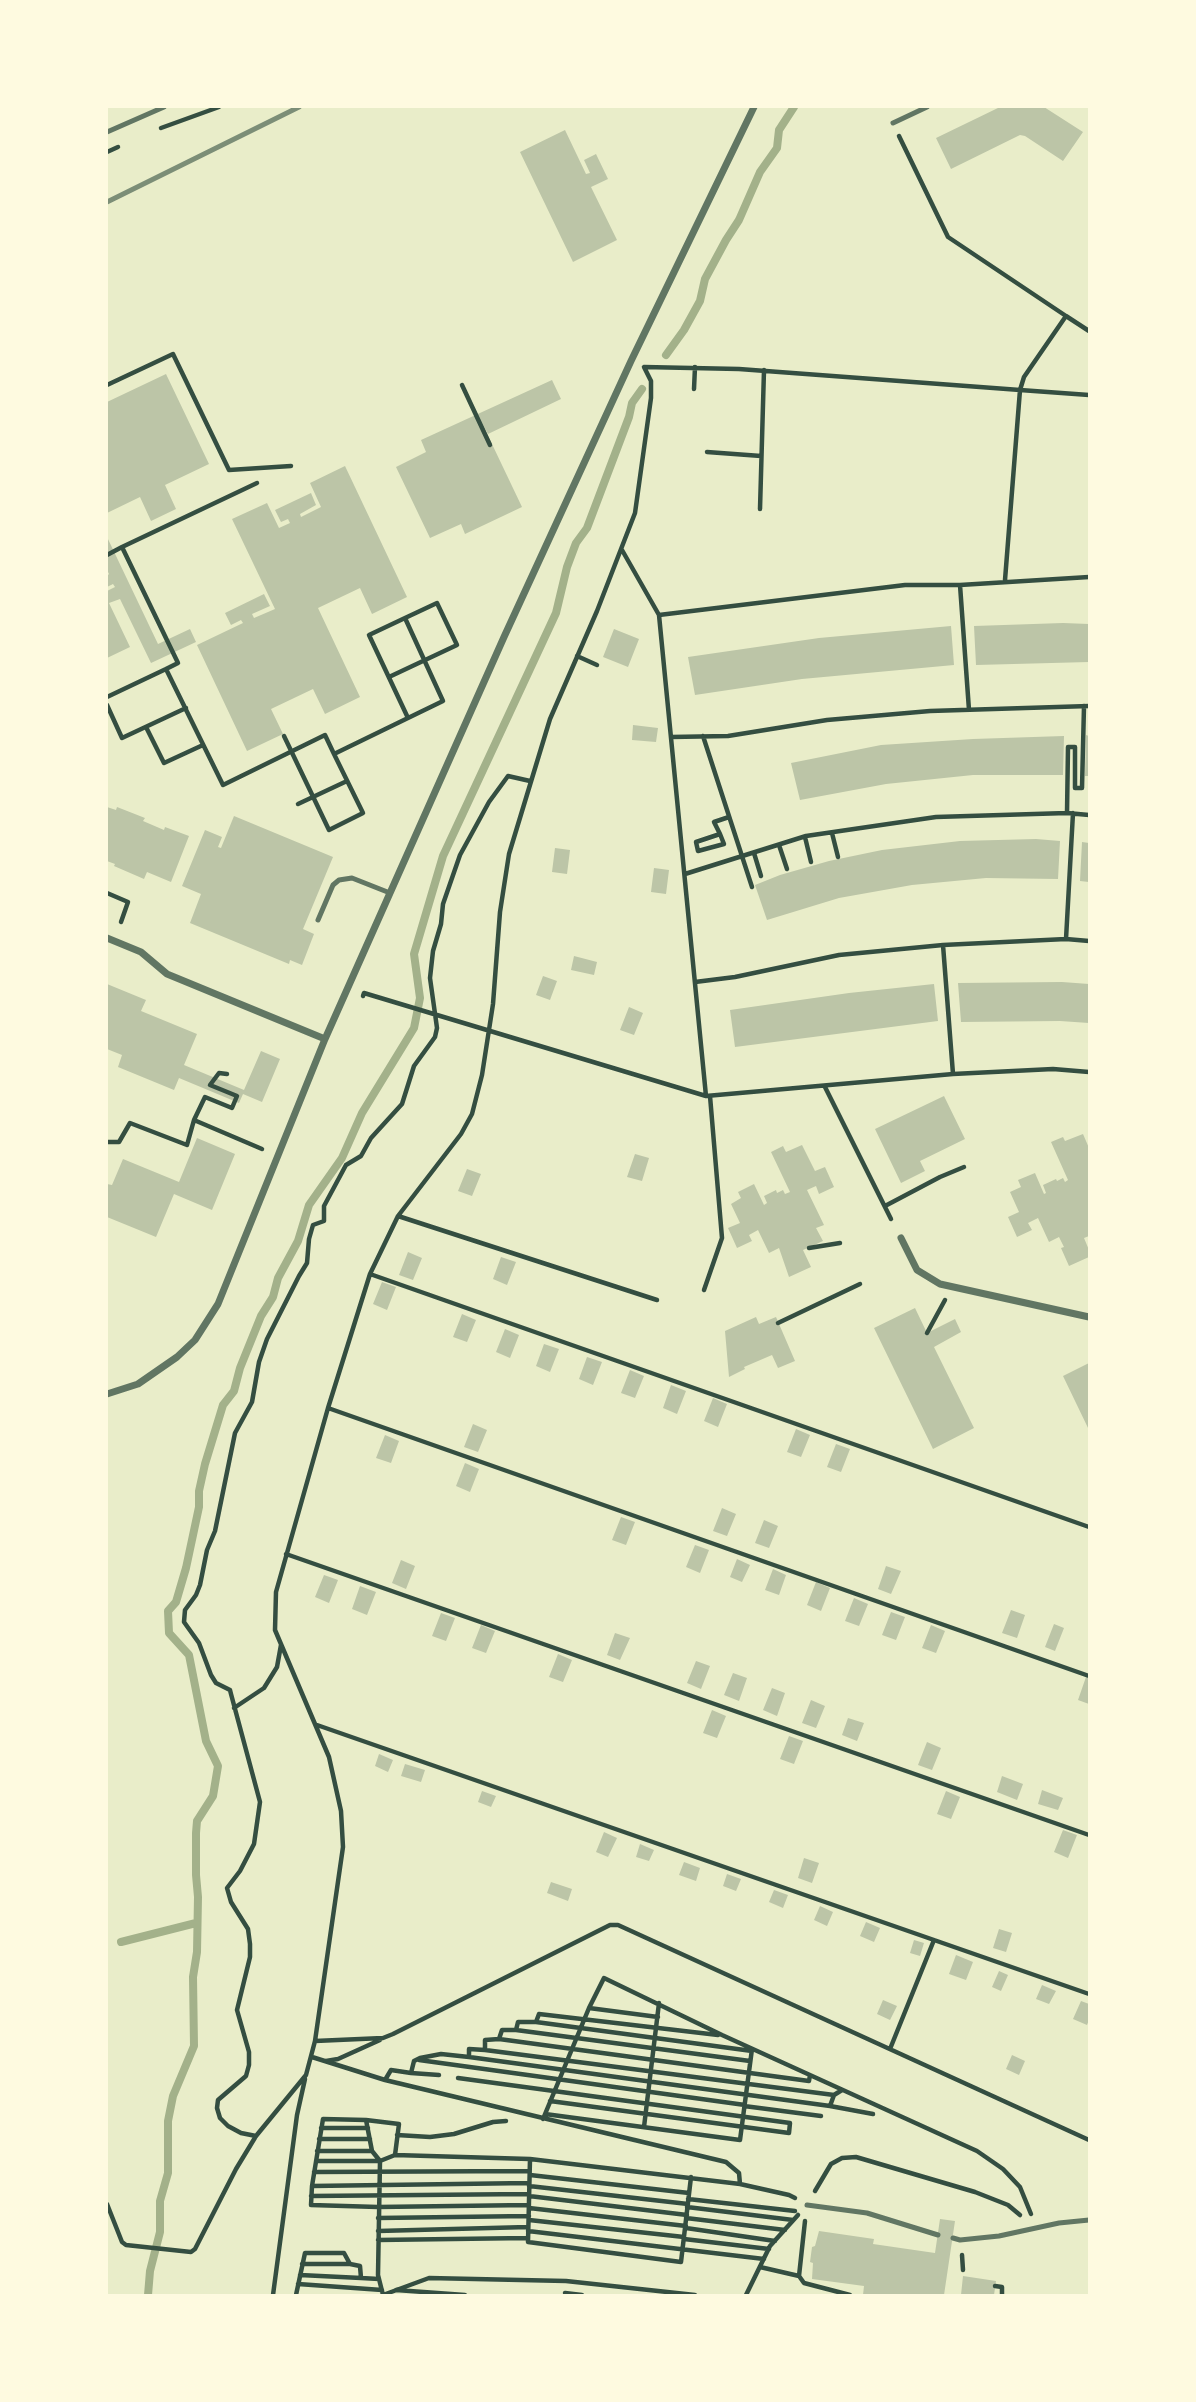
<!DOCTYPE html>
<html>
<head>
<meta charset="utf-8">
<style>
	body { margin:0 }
	#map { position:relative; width:1196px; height:2402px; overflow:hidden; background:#e9edc9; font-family:Arial,sans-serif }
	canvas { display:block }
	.frame { position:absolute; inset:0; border:108px solid #fefae0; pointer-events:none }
</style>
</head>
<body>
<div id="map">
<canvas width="1196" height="2402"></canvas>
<div class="frame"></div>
</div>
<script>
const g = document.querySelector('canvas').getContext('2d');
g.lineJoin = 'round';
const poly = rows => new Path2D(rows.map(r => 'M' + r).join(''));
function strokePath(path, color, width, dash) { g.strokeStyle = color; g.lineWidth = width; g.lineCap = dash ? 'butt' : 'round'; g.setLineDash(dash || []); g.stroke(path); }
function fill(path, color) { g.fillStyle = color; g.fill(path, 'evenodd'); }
const stream = poly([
	[666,355,684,330,700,301,705,279,726,240,739,220,760,172,777,148,779,130,794,107],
	[121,1942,196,1923],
	[148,2295,150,2271,160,2232,160,2201,168,2173,168,2121,173,2096,194,2046,193,1977,197,1952,198,1897,196,1875,196,1833,197,1821,213,1796,218,1766,206,1741,189,1655,169,1633,168,1611,176,1602,186,1568,199,1507,199,1491,205,1464,223,1405,234,1391,240,1368,261,1316,273,1297,278,1278,298,1241,309,1205,342,1158,362,1113,414,1028,420,998,414,954,443,856,556,613,567,567,576,543,587,528,629,417,632,403,642,389]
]);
const building = poly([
	[1000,107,1044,107,1083,132,1063,161,1025,136,1020,135,951,169,936,138],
	[565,130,586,174,590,173,584,160,596,154,608,179,591,187,617,240,573,262,520,152],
	[166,374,209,464,165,485,176,509,151,521,140,497,107,513,107,402],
	[552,380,561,399,488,434,481,421,522,507,465,534,461,524,430,538,396,467,426,452,421,440],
	[345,466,407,597,372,614,360,588,318,608,360,697,325,714,313,689,271,709,283,734,247,751,197,645,243,623,241,620,231,625,225,613,264,594,270,606,252,614,254,618,275,609,232,519,267,503,279,528,290,523,288,519,281,522,275,510,311,493,316,505,300,514,301,517,321,507,310,483],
	[107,537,158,644,190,629,196,642,151,663,120,599,109,603,130,647,107,658,107,591,115,587,113,584,107,587,107,576,109,574,107,570],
	[1063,623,1089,624,1089,662,976,665,974,626],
	[951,626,954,665,802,679,695,695,688,657,819,638],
	[614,629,639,639,628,667,603,657],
	[633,725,658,728,656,742,632,740],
	[1086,735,1089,736,1089,776,1085,776],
	[1064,736,1063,775,973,775,886,784,800,800,791,763,881,745,973,739],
	[107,807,116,810,117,807,145,818,143,821,164,830,165,827,189,836,171,882,147,872,144,879,114,866,115,864,107,861],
	[234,816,333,857,303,929,314,934,302,965,290,960,289,964,190,923,201,894,182,886,205,830,222,837,218,847,221,848],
	[1036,839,1060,841,1058,879,986,878,912,885,839,898,767,920,755,885,780,875,829,861,882,850,960,841],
	[1082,842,1089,843,1089,882,1080,881],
	[555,848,570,850,567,874,552,872],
	[654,868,669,870,666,894,651,892],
	[574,956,597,962,594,975,571,970],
	[543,976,557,981,550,1000,536,995],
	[1062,982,1089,984,1089,1023,1060,1021,961,1022,958,983],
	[107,984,146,1000,141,1011,197,1034,184,1065,244,1090,261,1051,280,1059,262,1102,243,1094,239,1103,179,1078,174,1090,118,1067,122,1055,107,1049],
	[934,984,938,1021,735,1047,730,1010,849,993],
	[629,1007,643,1013,634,1035,620,1030],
	[944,1096,965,1139,920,1161,925,1171,901,1183,875,1129],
	[1083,1134,1089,1148,1089,1236,1084,1238,1089,1250,1089,1257,1069,1266,1061,1248,1064,1247,1059,1237,1049,1242,1038,1218,1028,1223,1032,1230,1017,1237,1008,1217,1019,1212,1010,1192,1021,1187,1018,1180,1035,1173,1044,1194,1046,1193,1043,1185,1056,1179,1057,1181,1063,1178,1065,1182,1068,1180,1051,1142,1063,1137,1065,1141],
	[197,1138,235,1154,212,1210,174,1194,156,1237,107,1217,107,1184,112,1185,123,1159,179,1182],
	[802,1145,815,1171,825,1167,834,1187,819,1194,816,1186,807,1190,824,1225,816,1228,823,1241,803,1250,811,1267,789,1277,779,1248,769,1253,758,1230,749,1235,752,1241,737,1248,728,1228,740,1223,731,1204,741,1198,738,1192,754,1184,764,1205,767,1203,764,1196,776,1190,777,1193,783,1190,785,1194,790,1192,771,1152,783,1146,786,1152],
	[635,1154,649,1158,642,1181,627,1177],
	[467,1169,481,1174,472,1196,458,1191],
	[408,1252,422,1258,413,1280,399,1275],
	[501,1257,516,1262,507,1285,493,1279],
	[382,1282,396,1287,387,1310,373,1304],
	[915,1308,927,1333,955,1319,961,1332,934,1347,974,1428,933,1449,874,1328],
	[462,1314,476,1320,467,1342,453,1337],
	[756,1317,759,1324,776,1317,795,1361,778,1368,772,1355,744,1367,745,1369,729,1377,725,1331],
	[505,1329,519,1335,510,1358,496,1352],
	[544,1344,559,1349,550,1372,536,1366],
	[587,1357,602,1362,593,1385,579,1379],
	[1089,1363,1089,1430,1063,1376],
	[630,1370,644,1376,635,1398,621,1393],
	[671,1385,686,1391,677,1414,663,1408],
	[713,1398,727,1404,718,1427,704,1421],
	[473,1424,487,1430,478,1452,464,1447],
	[796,1429,810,1435,801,1457,787,1452],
	[385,1435,399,1441,391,1463,376,1458],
	[836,1444,850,1449,841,1472,827,1467],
	[465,1463,479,1469,470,1492,456,1486],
	[722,1508,736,1514,727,1536,713,1531],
	[621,1517,635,1522,626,1545,612,1540],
	[764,1520,778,1526,769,1548,755,1543],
	[695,1545,709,1550,700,1573,686,1567],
	[737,1559,750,1565,742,1582,730,1577],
	[401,1560,415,1566,406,1589,392,1583],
	[886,1566,901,1571,891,1594,878,1589],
	[773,1569,786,1575,779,1595,765,1590],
	[324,1575,338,1580,329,1603,315,1597],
	[816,1582,830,1588,821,1611,807,1605],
	[360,1586,376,1592,367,1615,352,1609],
	[854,1598,868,1604,859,1626,845,1621],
	[1011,1610,1025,1615,1017,1638,1002,1633],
	[891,1612,905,1617,896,1640,882,1635],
	[441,1613,455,1618,446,1641,432,1636],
	[1054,1624,1064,1628,1055,1651,1045,1647],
	[481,1625,495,1631,486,1653,472,1648],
	[931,1625,945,1631,936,1653,922,1648],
	[615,1633,630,1638,620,1660,607,1655],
	[558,1654,572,1660,563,1682,549,1677],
	[696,1661,710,1666,701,1689,687,1683],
	[733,1673,747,1678,739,1701,724,1695],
	[1086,1677,1089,1678,1089,1704,1078,1700],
	[772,1688,785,1693,777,1716,763,1710],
	[811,1700,825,1706,816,1728,802,1723],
	[712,1710,726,1716,717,1738,703,1733],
	[848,1718,864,1723,857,1741,842,1735],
	[789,1736,803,1741,794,1764,780,1759],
	[927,1742,941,1748,932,1770,918,1765],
	[379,1754,393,1760,388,1772,375,1766],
	[405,1764,425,1770,421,1782,401,1776],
	[1002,1776,1023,1784,1017,1800,997,1792],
	[1042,1790,1063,1798,1058,1810,1038,1804],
	[482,1791,496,1796,491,1807,478,1802],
	[946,1791,960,1797,951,1819,937,1814],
	[1063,1830,1077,1835,1068,1858,1054,1852],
	[604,1832,617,1838,608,1857,596,1852],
	[640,1844,654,1850,649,1861,636,1857],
	[804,1858,819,1863,812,1883,798,1878],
	[684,1862,700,1868,696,1881,679,1875],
	[727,1874,741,1879,736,1891,723,1886],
	[551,1882,572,1889,568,1901,547,1893],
	[774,1890,788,1895,783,1908,769,1902],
	[820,1906,833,1912,827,1926,814,1920],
	[866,1922,880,1928,874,1942,860,1936],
	[999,1929,1012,1933,1006,1952,993,1948],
	[914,1940,924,1943,920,1956,910,1953],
	[956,1955,973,1962,966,1980,949,1974],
	[999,1971,1008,1975,1001,1991,992,1987],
	[1042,1985,1056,1991,1049,2004,1036,1999],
	[883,2000,897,2006,890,2020,877,2014],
	[1081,2001,1089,2004,1089,2020,1087,2025,1073,2019],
	[1012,2055,1025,2061,1019,2075,1006,2069],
	[940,2219,955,2221,944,2295,863,2295,864,2286,812,2279,813,2263,810,2262,812,2247,815,2246,819,2231,874,2239,873,2244,935,2253],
	[963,2276,996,2281,994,2295,961,2295]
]);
const path = poly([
	[161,128,219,107],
	[899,136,948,237,1066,316],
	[107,152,118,147],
	[107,385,173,354,229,470,291,466],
	[462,385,490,445],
	[694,389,695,367],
	[707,452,761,456],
	[257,483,122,547,178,663,166,669,223,785,325,735,334,754,408,718,443,701,405,618,369,635,408,718],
	[760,509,764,370],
	[622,550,659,615,706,1096],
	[107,555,122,547],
	[1005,580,1020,390,1089,395],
	[960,585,969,710],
	[659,615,905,585,960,585,1089,577],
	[577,656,597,665],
	[389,677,457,645,437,603,405,618],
	[107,697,166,669],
	[107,705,122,738,186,708],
	[146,727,164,763,203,745],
	[284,736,329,830,363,813,334,754],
	[703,736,752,887],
	[671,737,728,736,827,720,930,711,1089,706],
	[298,804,347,781],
	[1067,813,1068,747,1075,747,1075,788,1082,788,1084,706],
	[832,833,838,857],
	[720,834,696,842,698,851,724,844,720,834,714,822,729,817],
	[805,837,811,862],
	[779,845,787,869],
	[754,853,761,876],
	[685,874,806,836,936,817,1067,813,1089,815],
	[107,893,128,902,121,922],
	[1066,939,1073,813],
	[943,945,953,1074],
	[695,982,735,977,839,955,943,945,1066,939,1089,941],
	[363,996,364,993,706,1096,953,1074,1053,1069,1089,1072],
	[227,1074,219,1073,210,1085,237,1096,232,1108,205,1097,194,1120,262,1149],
	[825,1087,891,1219],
	[107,1142,119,1142,130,1123,187,1145,194,1120],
	[885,1206,940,1177,964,1167],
	[398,1216,657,1300],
	[809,1248,840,1243],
	[370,1274,1089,1527],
	[704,1290,722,1238,710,1096],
	[778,1323,860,1284],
	[927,1333,945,1300],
	[328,1408,1089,1676],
	[286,1554,1089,1835],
	[234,1708,264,1688,277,1667,281,1645],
	[317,1725,1089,1994],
	[589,2008,658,2017],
	[536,2022,752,2051],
	[516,2030,750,2061],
	[499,2039,809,2081,810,2075],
	[315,2041,343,1847,341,1811,329,1757,275,1630,276,1592,328,1408,370,1274,398,1216,461,1134,472,1114,482,1075,493,1004,500,912,509,854,550,719,597,611,635,513,651,398,651,381,644,367,739,369,1020,390,1024,377,1066,316,1089,331],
	[890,2049,934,1940],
	[485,2050,834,2095,842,2090],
	[312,2057,385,2080,726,2162,739,2173,740,2184],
	[469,2057,830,2106],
	[419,2060,745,2105],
	[326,2061,338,2059,380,2040],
	[411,2073,439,2075],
	[458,2078,790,2123,789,2133,550,2101],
	[385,2080,391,2070,411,2073,414,2061,420,2058,441,2054,469,2057,469,2049,485,2050,485,2040,499,2039,502,2030,516,2030,518,2022,536,2022,539,2014,718,2035],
	[834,2095,830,2106,873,2114],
	[744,2106,821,2116],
	[545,2114,740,2140,752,2049],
	[543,2119,589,2008,604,1978,722,2035,977,2151,1003,2169,1020,2187,1031,2214],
	[366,2120,399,2124,395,2155],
	[644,2127,659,2003],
	[321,2128,368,2128],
	[397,2135,430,2137,454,2134,493,2122,506,2121],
	[256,2136,241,2133,228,2126,220,2118,217,2108,218,2100,246,2076,249,2065,249,2052,237,2010,250,1957,250,1944,248,1929,231,1902,227,1888,240,1871,254,1844,260,1802,231,1694,230,1690,216,1683,211,1675,199,1643,184,1622,185,1610,196,1595,200,1585,207,1550,215,1531,235,1433,252,1402,259,1362,267,1339,299,1276,307,1263,309,1239,313,1225,324,1221,324,1206,346,1165,361,1156,371,1138,402,1104,414,1066,435,1037,437,1028,430,978,433,951,441,924,443,904,460,855,489,802,508,776,530,781],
	[319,2139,370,2139],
	[317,2151,372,2151],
	[530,2159,528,2242,681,2262,691,2177],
	[316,2161,379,2161],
	[380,2161,372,2151,366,2120,323,2119,312,2186,311,2205,378,2207,529,2205],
	[314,2172,529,2171],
	[530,2175,689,2193],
	[312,2186,529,2183],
	[529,2186,688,2204],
	[815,2191,831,2164,842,2158,856,2157,975,2192,1008,2205,1020,2215],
	[311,2196,529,2194],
	[529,2196,687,2215],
	[688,2199,795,2211],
	[107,2204,122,2242,126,2245,191,2252,195,2249,236,2169,256,2136,306,2075,315,2041,383,2038,393,2034,610,1925,618,1925,1089,2140],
	[687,2207,793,2220],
	[529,2208,686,2226],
	[378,2218,529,2216],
	[686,2218,785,2230],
	[529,2220,684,2237],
	[686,2228,775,2241],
	[378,2231,528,2227],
	[528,2231,764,2259],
	[684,2239,769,2249],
	[378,2240,528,2238],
	[962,2255,963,2270],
	[302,2264,350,2264],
	[760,2267,799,2276,805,2221],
	[300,2275,361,2278],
	[799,2276,804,2283,850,2295],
	[298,2284,382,2290],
	[995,2286,1002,2287,1002,2295],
	[396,2290,465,2295],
	[565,2293,582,2295],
	[273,2295,297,2115,305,2079],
	[296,2295,305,2253,344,2253,350,2264,360,2266,361,2278,379,2279],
	[695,2295,566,2281,429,2278,383,2295,378,2275,380,2161,395,2155,530,2159,740,2184,789,2195,795,2198],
	[746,2295,770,2246,798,2215]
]);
const service = poly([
	[893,123,927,107],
	[107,132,164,107],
	[318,920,333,885,339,880,352,878,390,893],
	[807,2205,867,2213,938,2235],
	[953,2238,960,2240,999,2236,1059,2223,1089,2220]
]);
const minor = poly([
	[107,938,141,952,167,974,325,1039],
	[901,1238,917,1270,940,1284,1089,1317],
	[107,1394,138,1384,177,1357,195,1340,218,1304,325,1039,504,637,631,361,754,107]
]);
const rail = poly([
	[107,202,299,107]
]);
strokePath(stream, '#a3b18a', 8);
fill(building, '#bcc5a7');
strokePath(path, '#344e41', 4.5);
strokePath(service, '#617663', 5);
strokePath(minor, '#617663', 7);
strokePath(rail, '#7c8e77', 5);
</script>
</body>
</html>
